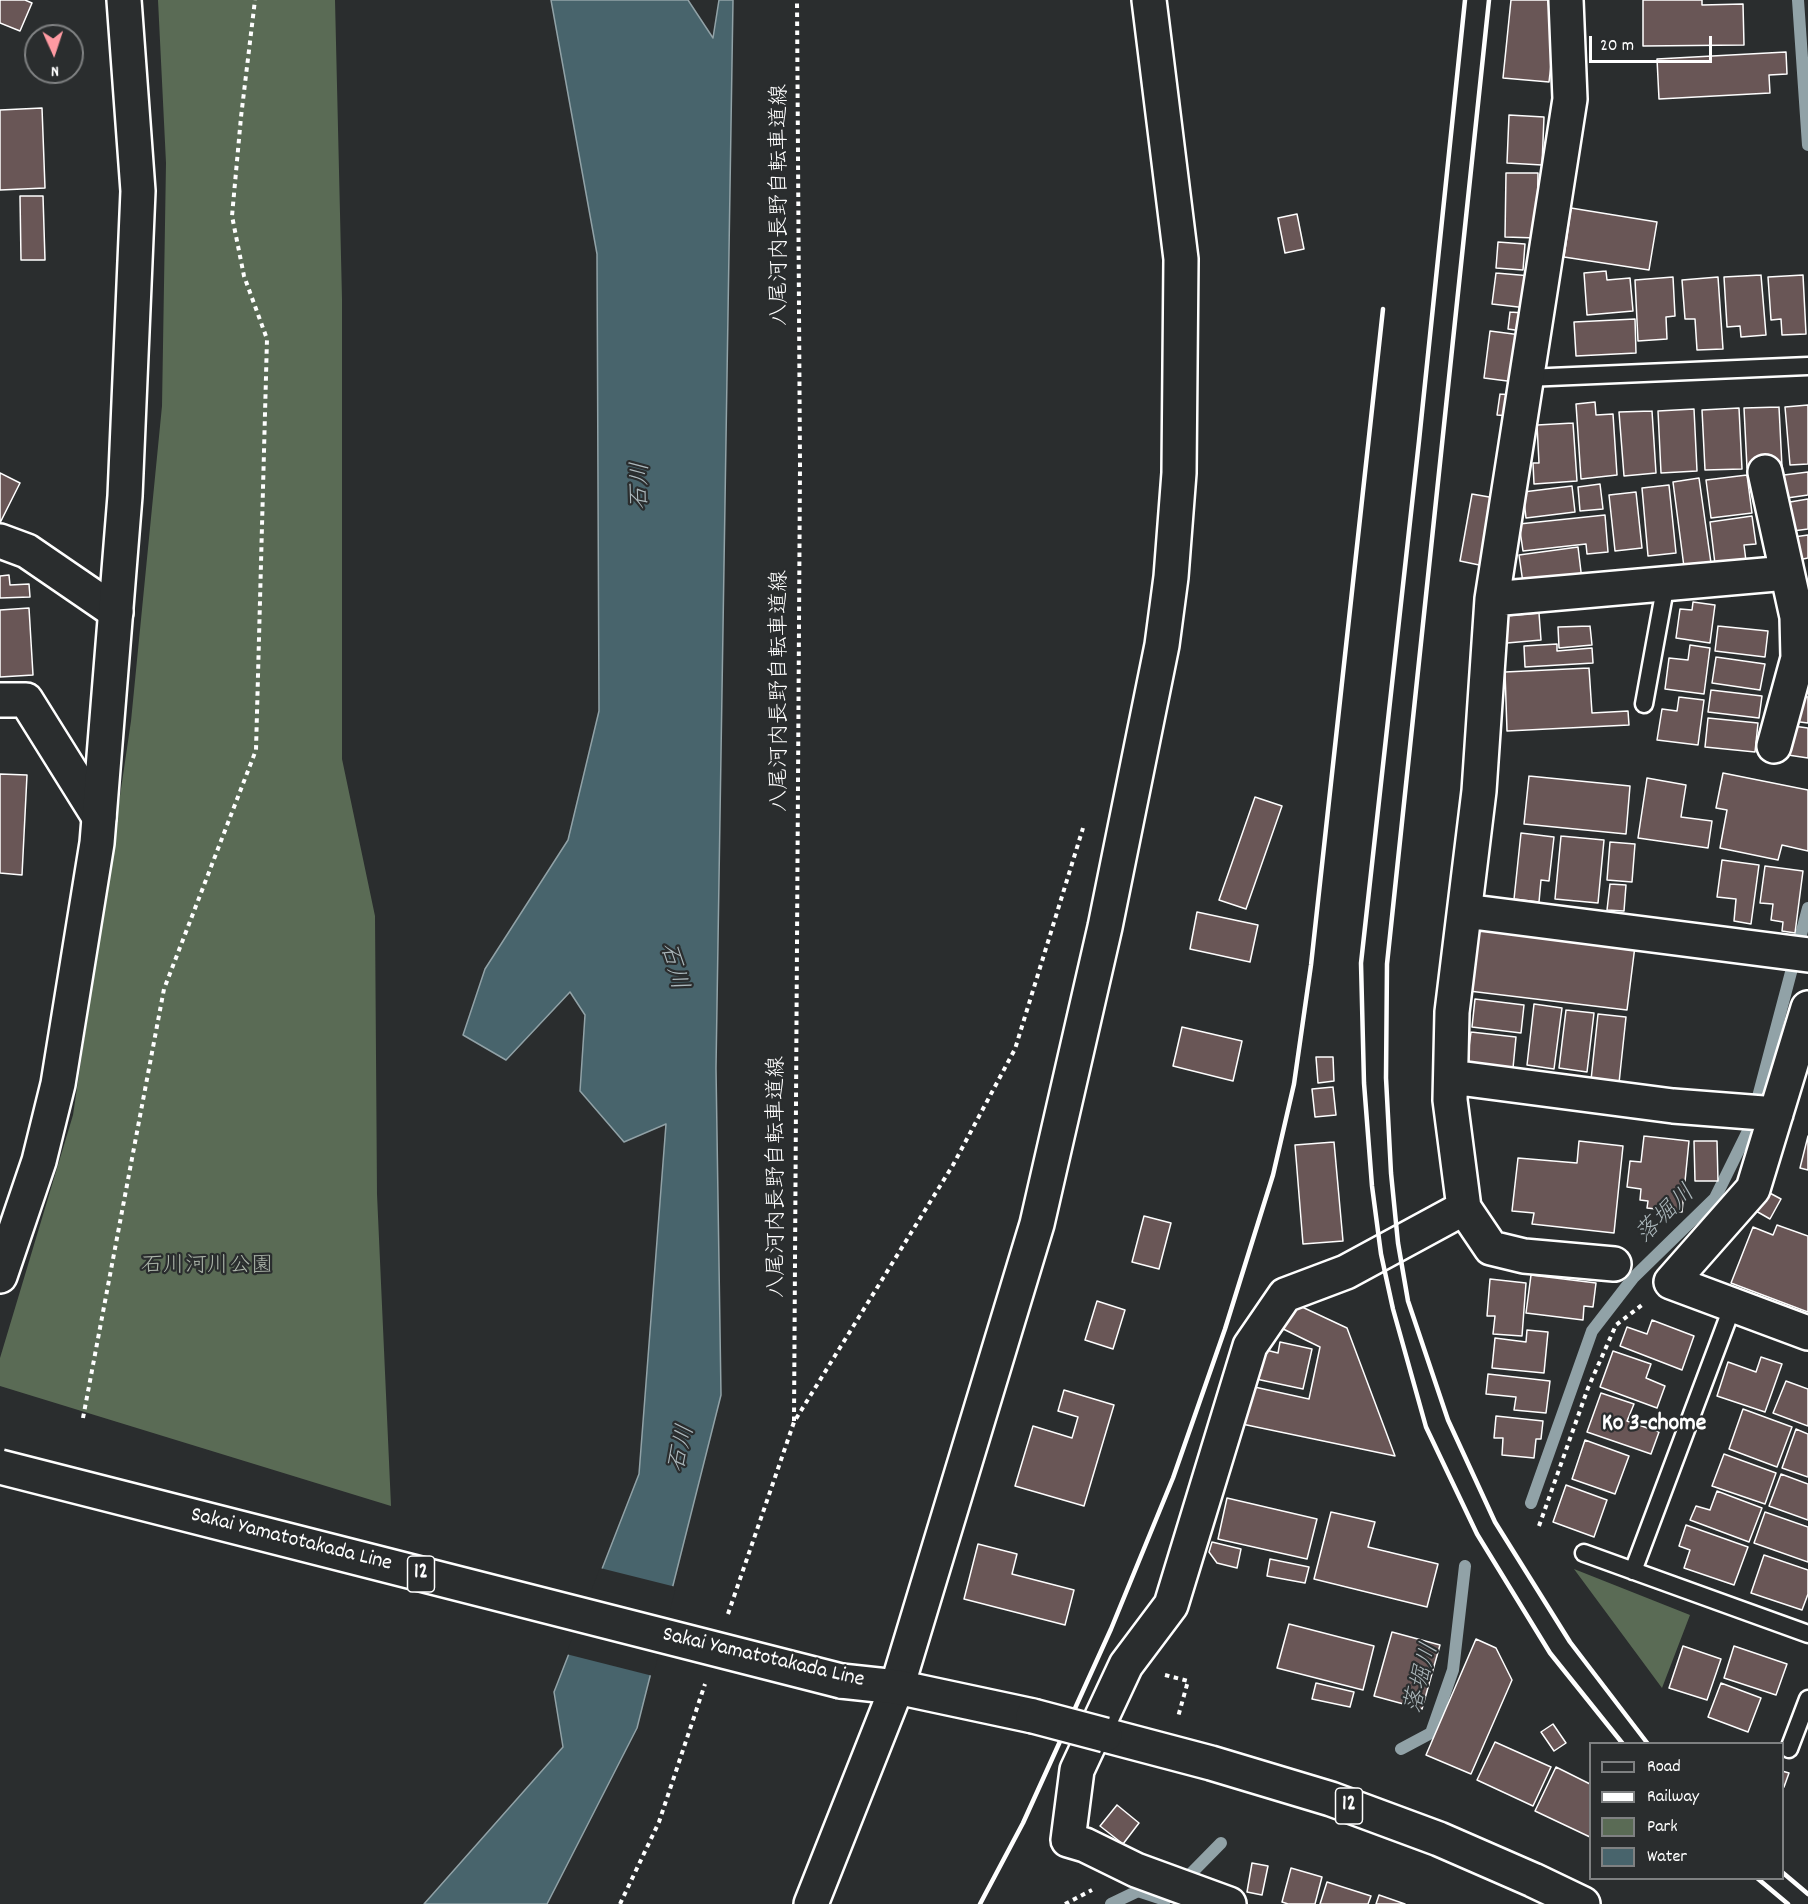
<!DOCTYPE html>
<html>
<head>
<meta charset="utf-8">
<style>
	body { margin:0 }
	#map { position:relative; width:1808px; height:1904px; overflow:hidden; background:#2a2d2e; font-family:Dekko,sans-serif }
	canvas { display:block }
	.legend { position:absolute; left:1589px; top:1742px; width:195px; height:138px; box-sizing:border-box; background:#2a2d2e; border:2px solid #7f8182; margin:0; padding:8px 10px; list-style:none; font-size:18px; color:#fff }
	.legend li { display:flex; align-items:center; gap:12px; height:30px }
	.legend b { width:30px; border:2px solid #7f8182 }
	.north { position:absolute; left:24px; top:24px; width:60px; height:60px; box-sizing:border-box; background:#2a2d2e; border:2px solid #7f8182; border-radius:50%; rotate:177deg; font-size:16px; font-weight:700; line-height:24px; text-align:center; color:#fff }
	.north::after { content:''; display:block; margin:auto; width:21px; height:27px; background:#ff9aa2; clip-path:polygon(50% 0,100% 100%,50% 72%,0 100%) }
	.scale { position:absolute; left:1589px; top:36px; width:123px; height:27px; box-sizing:border-box; border:3px solid #fff; border-top:0; padding-left:8px; font-size:18px; line-height:21px; white-space:nowrap; color:#fff; -webkit-text-stroke:4px #2a2d2e; paint-order:stroke }
</style>
</head>
<body>
<div id="map">
<canvas width="1808" height="1904"></canvas>
<ul class="legend">
<li><b style="height:8px;background:#2a2d2e"></b>Road</li>
<li><b style="height:8px;background:#fff"></b>Railway</li>
<li><b style="height:16px;background:#5a6b55"></b>Park</li>
<li><b style="height:16px;background:#48646c"></b>Water</li>
</ul>
<div class="north">N</div>
<div class="scale">20 m</div>
</div>
<script>
const g = document.querySelector('canvas').getContext('2d');
g.lineJoin = 'round';
function fill(path, color) { g.fillStyle = color; g.fill(path, 'evenodd'); }
const poly = rows => new Path2D(rows.map(r => 'M' + r).join(''));
function strokePath(path, color, width, dash) { g.strokeStyle = color; g.lineWidth = width; g.lineCap = dash ? 'butt' : 'round'; g.setLineDash(dash || []); g.stroke(path); }
function write(font, color, halo, rows, align = 'center') {
  g.font = font + ' Dekko,"Klee One",sans-serif'; g.lineWidth = 4.5; g.setLineDash([]); g.textBaseline = 'middle'; g.strokeStyle = halo; g.fillStyle = color; for (const [text, x, y, turn = 0] of rows) {
    g.save(); g.translate(x, y); g.rotate((+turn || 0) * Math.PI / 180); g.textAlign = isNaN(turn) ? turn : align; if (halo) g.strokeText(text, 0, 0); g.fillText(text, 0, 0); g.restore();
  }
}
const green = poly([
	[158,0,335,0,342,299,342,759,375,916,377,1194,391,1506,0,1386,0,1358,73,1115,131,721,162,406,166,163],
	[1574,1569,1690,1615,1662,1688]
]);
const water = poly([
	[551,0,688,0,713,38,719,0,733,0,716,1068,721,1395,637,1728,547,1904,424,1904,563,1747,554,1692,639,1474,666,1124,624,1142,580,1091,585,1015,570,992,506,1060,463,1035,485,969,568,840,599,711,597,254,551,0]
]);
const pier = poly([
	[600,1568,676,1587,653,1676,566,1654]
]);
const stream = poly([
	[1798,0,1808,145],
	[1531,1503,1592,1331,1633,1278,1715,1198,1750,1127,1808,908],
	[1401,1749,1431,1733,1453,1670,1465,1566],
	[1111,1904,1138,1891,1165,1900,1221,1843]
]);
const building = poly([
	[0,0,25,0,32,3,20,31,0,23,0,0],
	[1511,0,1548,0,1553,47,1549,82,1503,78,1511,0],
	[1643,0,1702,0,1702,5,1743,4,1744,45,1643,46,1643,0],
	[1786,52,1787,74,1769,75,1770,93,1659,99,1657,59,1786,52],
	[42,108,45,188,0,190,0,110,42,108],
	[1509,115,1544,117,1542,165,1507,163,1509,115],
	[1506,173,1538,173,1537,238,1505,237,1506,173],
	[20,196,43,196,45,260,21,260,20,196],
	[1571,208,1657,222,1649,270,1564,257,1571,208],
	[1297,214,1304,249,1285,253,1278,218,1297,214],
	[1498,242,1525,244,1523,270,1496,268,1498,242],
	[1606,271,1607,280,1630,278,1633,311,1587,315,1584,273,1606,271],
	[1496,273,1531,276,1527,308,1492,304,1496,273],
	[1761,275,1766,335,1741,337,1740,326,1727,327,1724,277,1761,275],
	[1803,275,1806,334,1782,335,1781,319,1771,320,1768,277,1803,275],
	[1673,277,1675,316,1666,317,1667,339,1638,341,1635,280,1673,277],
	[1718,277,1723,349,1697,350,1695,319,1685,319,1682,280,1718,277],
	[1510,312,1524,313,1522,331,1508,329,1510,312],
	[1635,319,1636,353,1576,356,1574,322,1635,319],
	[1490,331,1521,335,1515,382,1484,378,1490,331],
	[1500,394,1512,395,1509,416,1497,415,1500,394],
	[1595,402,1596,415,1613,414,1617,475,1581,479,1576,404,1595,402],
	[1808,405,1808,464,1790,465,1785,407,1808,405],
	[1779,407,1782,467,1747,468,1744,408,1779,407],
	[1739,408,1742,469,1705,470,1702,410,1739,408],
	[1694,409,1697,471,1661,473,1658,411,1694,409],
	[1652,411,1656,473,1624,476,1619,412,1652,411],
	[1573,423,1577,481,1534,484,1533,463,1539,463,1537,425,1573,423],
	[1808,472,1808,495,1787,498,1784,475,1808,472],
	[0,473,20,483,0,523,0,473],
	[1747,475,1752,513,1711,518,1706,480,1747,475],
	[1699,478,1711,563,1684,567,1673,482,1699,478],
	[1600,484,1603,509,1580,511,1578,487,1600,484],
	[1669,485,1676,553,1648,556,1642,488,1669,485],
	[1572,486,1575,512,1526,518,1523,492,1572,486],
	[1636,492,1642,548,1615,551,1609,495,1636,492],
	[1472,494,1495,498,1484,566,1460,561,1472,494],
	[1808,499,1808,529,1793,531,1790,502,1808,499],
	[1605,515,1608,552,1587,554,1586,544,1523,551,1519,524,1605,515],
	[1752,516,1756,544,1744,545,1746,561,1715,564,1710,522,1752,516],
	[1808,535,1808,558,1798,560,1794,537,1808,535],
	[1578,547,1582,580,1523,583,1519,555,1578,547],
	[9,575,10,585,29,584,30,597,0,598,0,576,9,575],
	[1693,602,1715,605,1710,643,1676,638,1680,609,1692,610,1693,602],
	[29,608,33,675,0,677,0,610,29,608],
	[1539,613,1541,640,1507,643,1505,616,1539,613],
	[1590,626,1592,645,1559,648,1558,627,1590,626],
	[1718,626,1768,631,1765,657,1715,651,1718,626],
	[1557,644,1557,651,1592,648,1593,663,1525,667,1524,646,1557,644],
	[1690,645,1710,648,1704,694,1665,689,1669,658,1688,660,1690,645],
	[1716,657,1765,664,1760,690,1712,683,1716,657],
	[1589,668,1592,713,1628,711,1629,725,1507,731,1505,672,1589,668],
	[1711,690,1762,696,1759,718,1708,712,1711,690],
	[1796,695,1808,697,1808,723,1792,721,1796,695],
	[1679,697,1704,700,1698,745,1657,740,1662,709,1677,711,1679,697],
	[1708,718,1758,723,1755,752,1705,747,1708,718],
	[1793,726,1808,728,1808,758,1788,755,1793,726],
	[1723,773,1808,790,1808,851,1782,845,1778,860,1720,848,1727,810,1716,808,1723,773],
	[0,774,27,775,22,875,0,873,0,774],
	[1529,776,1630,786,1626,834,1524,824,1529,776],
	[1647,778,1686,785,1681,817,1712,821,1708,848,1638,838,1647,778],
	[1255,797,1282,806,1246,909,1219,900,1255,797],
	[1521,833,1554,837,1549,881,1541,880,1539,902,1514,899,1521,833],
	[1561,836,1604,840,1598,903,1555,899,1561,836],
	[1610,842,1635,844,1632,882,1607,880,1610,842],
	[1722,860,1759,865,1751,924,1734,921,1736,899,1717,897,1722,860],
	[1765,866,1803,871,1795,933,1782,931,1783,922,1771,920,1773,904,1760,903,1765,866],
	[1610,884,1626,885,1624,911,1607,910,1610,884],
	[1197,912,1258,925,1250,962,1190,949,1197,912],
	[1477,926,1635,946,1627,1010,1469,991,1477,926],
	[1475,999,1524,1005,1521,1033,1472,1027,1475,999],
	[1534,1004,1562,1008,1554,1069,1527,1065,1534,1004],
	[1566,1010,1594,1013,1587,1072,1559,1068,1566,1010],
	[1598,1014,1626,1017,1619,1083,1591,1080,1598,1014],
	[1182,1027,1242,1041,1233,1081,1173,1066,1182,1027],
	[1471,1032,1516,1037,1513,1068,1467,1062,1471,1032],
	[1316,1057,1333,1057,1334,1081,1318,1083,1316,1057],
	[1333,1087,1336,1115,1315,1117,1312,1089,1333,1087],
	[1644,1136,1689,1141,1682,1212,1647,1208,1648,1201,1640,1200,1641,1189,1627,1187,1630,1161,1641,1162,1644,1136],
	[1808,1136,1808,1170,1800,1168,1808,1136],
	[1579,1141,1623,1146,1614,1233,1532,1224,1534,1213,1512,1211,1518,1158,1577,1163,1579,1141],
	[1694,1141,1717,1141,1718,1181,1695,1181,1694,1141],
	[1334,1142,1343,1241,1303,1244,1295,1145,1334,1142],
	[1766,1191,1781,1199,1770,1219,1756,1211,1766,1191],
	[1144,1216,1171,1223,1159,1269,1132,1262,1144,1216],
	[1777,1225,1808,1236,1808,1312,1731,1283,1753,1227,1773,1235,1777,1225],
	[1531,1275,1596,1283,1593,1307,1584,1306,1583,1320,1526,1313,1531,1275],
	[1490,1279,1526,1283,1522,1336,1493,1334,1495,1316,1487,1316,1490,1279],
	[1285,1299,1347,1328,1395,1456,1242,1424,1250,1386,1309,1399,1320,1347,1273,1324,1285,1299],
	[1097,1301,1125,1310,1113,1349,1085,1340,1097,1301],
	[1652,1320,1694,1336,1682,1370,1620,1346,1627,1327,1647,1334,1652,1320],
	[1527,1330,1548,1332,1544,1373,1492,1368,1495,1338,1526,1342,1527,1330],
	[1280,1342,1312,1349,1303,1389,1256,1379,1262,1349,1278,1353,1280,1342],
	[1613,1351,1651,1364,1646,1378,1665,1386,1657,1408,1600,1387,1613,1351],
	[1761,1357,1782,1364,1765,1412,1717,1396,1728,1362,1756,1372,1761,1357],
	[1488,1374,1550,1381,1546,1413,1514,1410,1516,1397,1486,1394,1488,1374],
	[1786,1381,1808,1389,1808,1426,1773,1413,1786,1381],
	[1064,1390,1114,1405,1084,1506,1015,1486,1033,1426,1072,1438,1078,1417,1058,1411,1064,1390],
	[1601,1393,1634,1404,1627,1421,1659,1432,1651,1454,1587,1432,1601,1393],
	[1743,1409,1792,1427,1777,1467,1729,1449,1743,1409],
	[1496,1416,1543,1421,1541,1439,1536,1439,1534,1458,1502,1455,1503,1438,1494,1438,1496,1416],
	[1796,1429,1808,1434,1808,1477,1782,1468,1796,1429],
	[1585,1440,1629,1456,1615,1494,1572,1479,1585,1440],
	[1724,1454,1776,1473,1765,1504,1712,1486,1724,1454],
	[1781,1474,1808,1484,1808,1520,1769,1506,1781,1474],
	[1566,1485,1607,1500,1594,1537,1553,1522,1566,1485],
	[1717,1491,1762,1508,1749,1542,1690,1520,1696,1506,1710,1510,1717,1491],
	[1227,1498,1317,1519,1307,1559,1218,1539,1227,1498],
	[1331,1512,1375,1522,1368,1547,1438,1564,1427,1607,1314,1579,1331,1512],
	[1765,1512,1808,1527,1808,1562,1754,1543,1765,1512],
	[1686,1525,1748,1547,1734,1585,1684,1568,1690,1550,1679,1546,1686,1525],
	[1212,1542,1241,1549,1237,1568,1217,1563,1209,1552,1212,1542],
	[978,1544,1017,1554,1012,1574,1074,1590,1065,1625,964,1599,978,1544],
	[1764,1555,1808,1570,1808,1594,1802,1610,1751,1593,1764,1555],
	[1270,1559,1309,1567,1305,1583,1267,1576,1270,1559],
	[1289,1624,1374,1646,1363,1690,1277,1668,1289,1624],
	[1392,1632,1440,1645,1422,1709,1374,1696,1392,1632],
	[1476,1639,1496,1648,1512,1680,1471,1774,1426,1755,1476,1639],
	[1683,1646,1721,1659,1707,1700,1669,1688,1683,1646],
	[1734,1646,1787,1664,1776,1695,1724,1678,1734,1646],
	[1316,1683,1354,1692,1350,1707,1312,1699,1316,1683],
	[1721,1683,1761,1698,1748,1732,1708,1717,1721,1683],
	[1553,1724,1566,1743,1554,1751,1541,1732,1553,1724],
	[1495,1742,1551,1767,1533,1806,1477,1780,1495,1742],
	[1556,1767,1590,1784,1590,1837,1535,1811,1556,1767],
	[1782,1771,1789,1773,1784,1787,1782,1787,1782,1771],
	[1117,1805,1139,1823,1123,1844,1100,1826,1117,1805],
	[1252,1863,1268,1866,1262,1895,1247,1892,1252,1863],
	[1291,1868,1322,1877,1315,1904,1288,1904,1282,1902,1291,1868],
	[1327,1882,1371,1896,1368,1904,1320,1904,1327,1882],
	[1379,1895,1405,1904,1376,1904,1379,1895]
]);
const path = poly([
	[83,1418,164,989,256,750,267,339,244,276,232,216,241,117,255,0],
	[794,1421,800,465,797,0],
	[1539,1526,1588,1388,1616,1325,1642,1305],
	[728,1614,794,1422,953,1165,1015,1049,1083,828],
	[1165,1675,1188,1681,1178,1717],
	[620,1904,659,1822,705,1684],
	[1065,1904,1092,1890]
]);
const lane = poly([
	[1526,378,1808,366],
	[1644,704,1666,583],
	[1584,1553,1808,1634],
	[1633,1571,1733,1305],
	[1789,1749,1808,1699]
]);
const street = poly([
	[1765,472,1797,617,1798,658,1774,746],
	[0,541,27,551,116,612],
	[1492,599,1787,573],
	[0,700,26,700,99,817],
	[1465,911,1808,955],
	[1808,1008,1753,1189,1671,1282,1808,1333],
	[1451,1077,1673,1106,1776,1114],
	[1464,1208,1491,1248,1524,1256,1614,1264],
	[1229,1904,1136,1870,1085,1845,1068,1840,1077,1770,1126,1665,1171,1605,1250,1346,1285,1295,1346,1272,1464,1208,1450,1100,1452,1012,1479,791,1492,599,1570,99,1566,0]
]);
const secondary = poly([
	[0,1276,39,1161,58,1084,97,843,125,496,138,191,124,0],
	[811,1904,897,1687,1037,1224,1105,927,1162,645,1171,577,1179,473,1181,259,1149,0]
]);
const primary = poly([
	[841,1681,897,1687,1033,1716],
	[1105,1735,1211,1763,1331,1799,1439,1839,1533,1880,1583,1904]
]);
const rail = poly([
	[1465,0,1419,441,1361,963,1364,1083,1372,1186,1381,1254,1393,1309,1426,1427,1477,1534,1550,1653,1623,1744],
	[1489,0,1387,964,1386,1078,1391,1173,1398,1243,1408,1301,1448,1420,1495,1522,1570,1642,1648,1744],
	[1782,1872,1808,1894],
	[1757,1878,1788,1904],
	[980,1904,1023,1823,1111,1629,1173,1478,1225,1329,1273,1175,1294,1084,1311,965,1383,309]
]);
const primaryBridge = poly([
	[0,1467,841,1681],
	[1033,1716,1105,1735]
]);
const shields = [
	[421,1574,27],
	[1349,1806,27]
];
const shieldNames = [
	["12",421,1574],
	["12",1349,1806]
];
const streetNames = [
	["八尾河内長野自転車道線",782,205,-90],
	["八尾河内長野自転車道線",782,691,-90],
	["八尾河内長野自転車道線",779,1177,-90],
	["Sakai Yamatotakada Line",291,1541,14],
	["Sakai Yamatotakada Line",763,1659,13]
];
const parkNames = [
	["石川河川公園",207,1268]
];
const waterNames = [
	["石川",643,486,-89],
	["石川",671,967,74],
	["落堀川",1667,1216,-44],
	["石川",684,1449,-77],
	["落堀川",1424,1679,-75]
];
const neighbourhoodNames = [
	["Ko 3-chome",1654,1426]
];
fill(green, '#5a6b55');
fill(water, '#48646c');
strokePath(water, '#91a2a7', 1.5);
fill(pier, '#2a2d2e');
strokePath(stream, '#91a2a7', 12);
fill(building, '#695656');
strokePath(building, '#fff', 1.5);
strokePath(lane, '#fff', 21);
strokePath(street, '#fff', 38);
strokePath(secondary, '#fff', 38);
strokePath(primary, '#fff', 38);
strokePath(path, '#fff', 4, [4.5, 4.5]);
strokePath(lane, '#2a2d2e', 16);
strokePath(street, '#2a2d2e', 33);
strokePath(secondary, '#2a2d2e', 33);
strokePath(primary, '#2a2d2e', 33);
strokePath(rail, '#fff', 4.5);
strokePath(primaryBridge, '#fff', 38, []);
strokePath(primaryBridge, '#2a2d2e', 33);
for (const [x, y, w] of shields) { const box = new Path2D(); box.roundRect(x - w / 2, y - 18, w, 36, 4.5); g.fillStyle = '#2a2d2e'; g.fill(box); strokePath(box, '#fff', 1.5); }
write('bold 21px', '#fff', null, shieldNames);
write('22px', '#fff', '#2a2d2e', streetNames);
write('22px', '#acb5aa', '#2a2d2e', parkNames);
write('italic 24px', '#adb9bd', '#2a2d2e', waterNames);
write('bold 24px', '#fff', '#2a2d2e', neighbourhoodNames);
</script>
</body>
</html>
